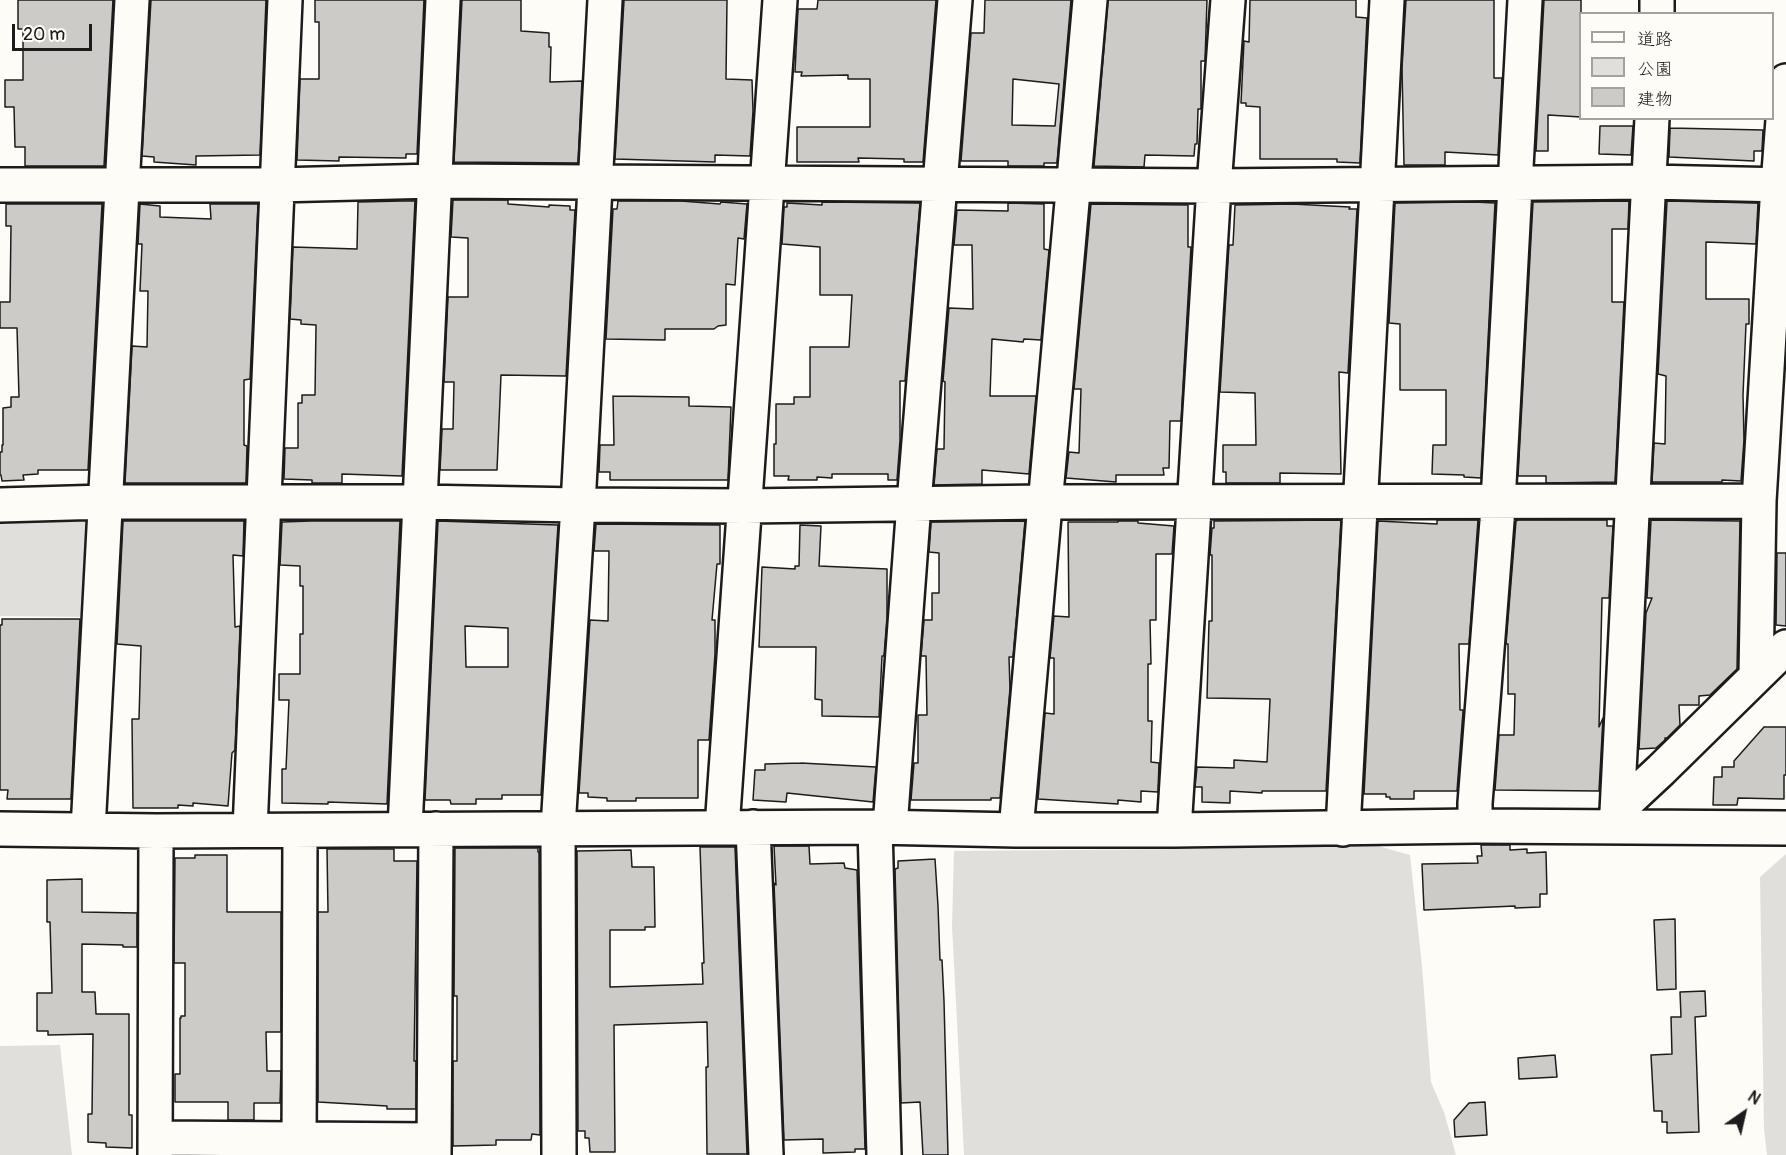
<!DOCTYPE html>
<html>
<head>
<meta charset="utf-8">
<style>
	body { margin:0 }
	#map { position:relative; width:1786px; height:1155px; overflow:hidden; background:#fdfcf7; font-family:Pangolin,"Klee One",sans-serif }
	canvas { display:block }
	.legend { position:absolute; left:1579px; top:12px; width:195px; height:108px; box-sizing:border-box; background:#fdfcf7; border:2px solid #a3a29f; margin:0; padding:8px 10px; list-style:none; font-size:18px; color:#1c1c1c }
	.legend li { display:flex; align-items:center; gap:12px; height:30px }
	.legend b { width:30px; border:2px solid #a3a29f }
	.north { position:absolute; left:1714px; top:1083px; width:60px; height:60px; -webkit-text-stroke:4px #fdfcf7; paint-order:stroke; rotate:34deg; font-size:16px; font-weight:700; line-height:24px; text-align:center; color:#1c1c1c }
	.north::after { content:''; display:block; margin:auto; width:21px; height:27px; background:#1c1c1c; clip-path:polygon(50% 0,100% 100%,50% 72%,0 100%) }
	.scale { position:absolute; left:12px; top:24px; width:80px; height:27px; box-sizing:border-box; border:3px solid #1c1c1c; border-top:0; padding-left:8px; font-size:18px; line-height:21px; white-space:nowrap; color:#1c1c1c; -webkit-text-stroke:4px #fdfcf7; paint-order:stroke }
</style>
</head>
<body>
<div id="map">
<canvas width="1786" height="1155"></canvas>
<ul class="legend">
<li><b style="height:8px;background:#fdfcf7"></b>道路</li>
<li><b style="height:16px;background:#e0dfdb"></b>公園</li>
<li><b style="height:16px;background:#cccbc8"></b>建物</li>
</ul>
<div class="north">N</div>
<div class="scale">20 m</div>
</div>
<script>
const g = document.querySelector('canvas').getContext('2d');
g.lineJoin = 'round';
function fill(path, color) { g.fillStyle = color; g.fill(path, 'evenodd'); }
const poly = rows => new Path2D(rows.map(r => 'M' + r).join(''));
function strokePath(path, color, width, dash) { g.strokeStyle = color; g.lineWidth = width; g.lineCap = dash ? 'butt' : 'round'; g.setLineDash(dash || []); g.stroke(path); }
const green = poly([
	[0,516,91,516,90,617,0,616],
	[1371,844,1410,855,1422,966,1431,1082,1444,1112,1456,1155,964,1155,952,926,954,851,1194,849],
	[1786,854,1786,1155,1767,1155,1764,1129,1760,877],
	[60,1045,72,1155,0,1155,0,1046]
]);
const building = poly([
	[18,0,113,0,104,166,25,166,25,147,15,147,14,107,5,107,5,80,23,80,23,29,18,29,18,0],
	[151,0,266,0,260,155,196,156,196,165,154,162,154,157,142,156,151,0],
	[315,0,424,0,417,154,406,154,406,158,339,157,339,161,297,160,300,79,319,79,319,22,315,22,315,0],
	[462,0,521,0,521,31,549,33,549,47,551,47,550,82,582,81,578,163,454,162,462,0],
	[624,0,727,0,726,79,752,80,753,111,750,156,715,155,715,162,615,159,624,0],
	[818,0,936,0,923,162,904,162,904,159,858,158,859,162,797,162,797,127,870,127,870,79,848,79,848,75,801,76,802,72,795,72,798,9,817,9,818,0],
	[985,0,1071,0,1057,163,1044,163,1044,166,1008,166,1008,161,961,161,971,33,984,33,985,0],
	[1013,79,1059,84,1055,126,1012,125,1013,79],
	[1108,0,1207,0,1205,61,1201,61,1201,109,1198,109,1197,144,1195,144,1194,156,1145,155,1144,167,1094,166,1108,0],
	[1250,0,1356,0,1356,17,1367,18,1360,163,1337,162,1337,159,1260,159,1260,107,1246,106,1246,103,1241,103,1244,41,1249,42,1250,0],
	[1406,0,1494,0,1494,78,1502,78,1498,155,1445,152,1445,165,1404,165,1402,68,1406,0],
	[1544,0,1581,0,1581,117,1548,115,1548,151,1536,151,1544,0],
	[1600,126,1633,126,1631,155,1599,154,1600,126],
	[1670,128,1763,130,1762,151,1754,151,1754,161,1669,157,1670,128],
	[453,200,508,200,508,204,549,207,549,205,570,206,570,210,575,210,566,376,501,375,497,470,440,470,442,429,453,429,454,382,444,382,448,297,468,297,468,238,451,237,453,200],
	[402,201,415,201,402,476,342,474,342,483,312,483,312,480,284,479,285,448,298,448,298,403,302,403,302,395,315,395,316,325,301,324,301,320,290,319,293,247,357,249,358,202,402,201],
	[618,201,681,201,720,204,721,202,747,204,744,239,738,238,735,285,726,284,726,325,718,326,714,329,665,329,665,340,606,339,613,209,617,209,618,201],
	[1629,201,1628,229,1612,229,1612,302,1624,302,1615,482,1546,483,1546,476,1518,476,1533,202,1629,201],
	[1667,201,1758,203,1756,244,1706,242,1706,299,1749,299,1749,324,1746,324,1743,395,1744,440,1741,481,1722,480,1722,482,1652,482,1654,443,1665,444,1666,376,1658,374,1667,201],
	[822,202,920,203,905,381,900,381,900,440,897,480,888,480,888,474,832,474,832,478,817,477,817,480,788,480,789,476,774,476,774,444,776,444,776,404,794,404,794,397,810,397,810,347,849,347,852,295,820,295,820,247,782,244,784,207,787,207,787,203,822,205,822,202],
	[1474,202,1495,203,1481,478,1464,477,1464,475,1432,474,1433,445,1446,445,1446,390,1400,390,1400,324,1389,323,1395,203,1474,202],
	[1008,203,1044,204,1044,249,1049,250,1041,340,1024,339,1023,342,992,339,990,396,1036,396,1029,474,982,470,982,484,934,485,937,449,944,449,945,382,943,381,949,308,973,309,972,245,954,245,957,210,1008,211,1008,203],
	[6,204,102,204,88,470,38,470,38,474,23,475,24,480,2,481,1,475,0,475,0,452,2,452,2,445,3,445,3,408,11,407,11,397,19,397,17,328,0,328,0,302,10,302,11,226,6,226,6,204],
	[140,204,160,206,160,217,211,219,210,204,258,204,250,379,244,380,244,445,247,446,246,483,125,483,132,346,147,347,148,291,140,291,142,244,138,244,140,204],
	[1091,204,1188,205,1188,247,1191,247,1181,421,1170,421,1169,468,1163,468,1164,475,1116,475,1116,482,1066,478,1069,452,1079,453,1081,389,1074,389,1091,204],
	[1292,204,1350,207,1349,209,1357,209,1348,373,1339,372,1341,474,1280,473,1280,483,1226,483,1226,472,1223,472,1223,445,1256,445,1255,393,1220,392,1229,245,1233,245,1235,205,1292,204],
	[613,396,689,397,689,406,731,407,728,480,610,480,610,472,599,472,600,445,614,445,613,396],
	[1341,520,1326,791,1262,791,1262,793,1230,791,1230,803,1202,802,1202,787,1195,787,1197,767,1234,768,1234,760,1267,762,1270,700,1270,699,1207,698,1209,621,1212,621,1212,555,1210,555,1212,528,1214,528,1214,521,1341,520],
	[1437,520,1478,520,1469,644,1459,644,1460,710,1463,710,1463,712,1457,791,1414,791,1414,799,1390,799,1390,797,1386,797,1386,794,1364,794,1378,521,1437,524,1437,520],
	[1518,520,1607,520,1607,526,1613,526,1609,598,1602,598,1599,727,1603,718,1599,791,1495,790,1499,735,1514,735,1515,694,1508,694,1508,644,1506,644,1516,521,1518,520],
	[1651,520,1740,521,1737,669,1710,695,1699,696,1699,705,1679,705,1680,725,1667,738,1665,738,1665,740,1656,748,1639,749,1646,613,1652,598,1647,598,1651,520],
	[123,521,244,521,243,556,233,555,235,627,240,626,240,630,235,750,232,753,228,806,193,803,193,806,178,805,178,808,133,808,132,719,139,719,141,646,117,644,123,521],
	[311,521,400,521,387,804,328,802,328,804,282,803,282,769,286,769,289,700,279,700,279,674,300,674,300,634,303,634,303,586,300,586,300,566,280,565,282,522,311,521],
	[438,521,558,525,541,795,502,795,502,799,476,799,476,804,451,804,450,800,425,800,438,521],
	[465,626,508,628,508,667,466,667,465,626],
	[1025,521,1013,657,1009,657,1010,689,1000,798,991,798,991,800,911,800,914,763,918,763,918,715,927,715,926,656,921,656,924,620,932,620,932,593,939,593,939,553,929,552,931,522,1025,521],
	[1118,521,1138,521,1138,523,1174,526,1172,554,1156,554,1156,620,1150,620,1151,664,1148,664,1148,721,1152,721,1151,762,1159,763,1158,792,1141,791,1141,802,1118,800,1118,804,1038,799,1045,713,1054,714,1054,658,1050,658,1054,616,1069,617,1068,522,1118,522,1118,521],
	[596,524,720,525,720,564,717,564,712,620,715,620,715,654,709,740,698,740,698,798,636,798,636,801,607,801,607,798,588,797,588,793,579,793,590,620,608,621,609,551,594,551,596,524],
	[800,525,821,526,819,566,887,569,887,617,884,656,882,656,879,717,822,716,822,700,815,699,816,647,759,647,762,567,795,569,795,566,799,566,800,525],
	[1777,553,1786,553,1786,626,1776,625,1777,553],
	[2,619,80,619,71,799,7,799,8,790,0,790,0,625,2,625,2,619],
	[1764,727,1786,727,1786,775,1784,775,1784,799,1738,798,1737,805,1713,805,1714,777,1722,777,1722,767,1734,767,1734,761,1764,727],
	[801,763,876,767,873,802,787,793,786,802,753,800,755,770,765,770,765,764,801,763],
	[1481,845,1510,845,1510,850,1527,849,1527,853,1546,852,1547,894,1540,894,1540,907,1515,908,1515,906,1424,910,1422,864,1478,863,1477,856,1482,856,1481,845],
	[774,846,809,846,810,864,844,863,845,868,857,870,865,1149,855,1149,855,1152,823,1153,823,1139,784,1140,774,883,776,885,774,846],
	[700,847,735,847,747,1154,707,1154,706,1067,708,1067,707,1022,614,1025,615,1152,590,1152,589,1138,585,1138,585,1131,578,1131,577,851,631,850,632,867,654,867,655,927,645,927,645,930,610,930,610,987,703,984,702,963,704,963,700,847],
	[455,848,538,848,538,852,539,852,540,1135,532,1134,531,1140,496,1140,496,1145,453,1146,453,1061,457,1061,457,996,454,996,455,848],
	[327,849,394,849,394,861,417,861,414,1061,416,1061,416,1109,387,1109,387,1106,318,1102,318,912,328,912,327,849],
	[195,855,227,855,227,912,281,912,281,1032,266,1032,267,1071,281,1071,280,1103,254,1103,254,1120,228,1120,228,1102,175,1102,175,1074,180,1074,180,1018,181,1018,181,1016,185,1016,185,963,174,963,175,858,195,858,195,855],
	[935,859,938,906,940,960,942,960,944,1001,948,1155,923,1155,920,1102,901,1103,895,869,898,868,898,861,935,859],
	[82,879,82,912,137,913,137,947,123,947,123,945,82,944,82,992,95,992,96,1014,129,1014,129,1115,132,1115,132,1148,106,1147,106,1143,88,1142,88,1114,92,1114,93,1034,48,1035,48,1031,37,1031,37,993,52,993,50,922,47,922,47,880,82,879],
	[1675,919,1676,989,1657,990,1654,920,1675,919],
	[1705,991,1706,1016,1695,1017,1699,1132,1667,1133,1667,1122,1662,1122,1662,1111,1654,1111,1651,1055,1672,1054,1671,1017,1681,1017,1680,992,1705,991],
	[1555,1055,1557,1077,1519,1079,1518,1058,1555,1055],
	[1485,1102,1487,1135,1455,1137,1454,1120,1469,1103,1485,1102]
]);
const minor = poly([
	[1657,14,1657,0],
	[0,185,277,185,434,181,1214,186,1649,182,1786,185],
	[0,505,105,502,419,502,578,505,745,506,1044,502,1759,501],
	[1756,676,1759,501,1778,185,1786,81],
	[1617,811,1652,118],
	[1617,824,1617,811,1661,770,1786,647],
	[1475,826,1475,803,1497,521,1525,0],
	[753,827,766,1155],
	[875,827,884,1155],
	[890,827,914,503,955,0],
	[722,828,780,0],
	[0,829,156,831,875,827,1016,830,1174,830,1475,826,1786,828],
	[405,829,443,0],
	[1343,829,1387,0],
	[88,830,132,0],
	[250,830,285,0],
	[1016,830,1090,0],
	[1174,830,1214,186,1228,0],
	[155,1138,433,1140],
	[155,1155,156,831],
	[299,1155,300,831],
	[434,1155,436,829],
	[559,1155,558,828,578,505,605,0]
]);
fill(green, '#e0dfdb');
fill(building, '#cccbc8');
strokePath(building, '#1c1c1c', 1.5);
strokePath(minor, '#1c1c1c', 38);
strokePath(minor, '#fdfcf7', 33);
</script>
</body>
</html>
